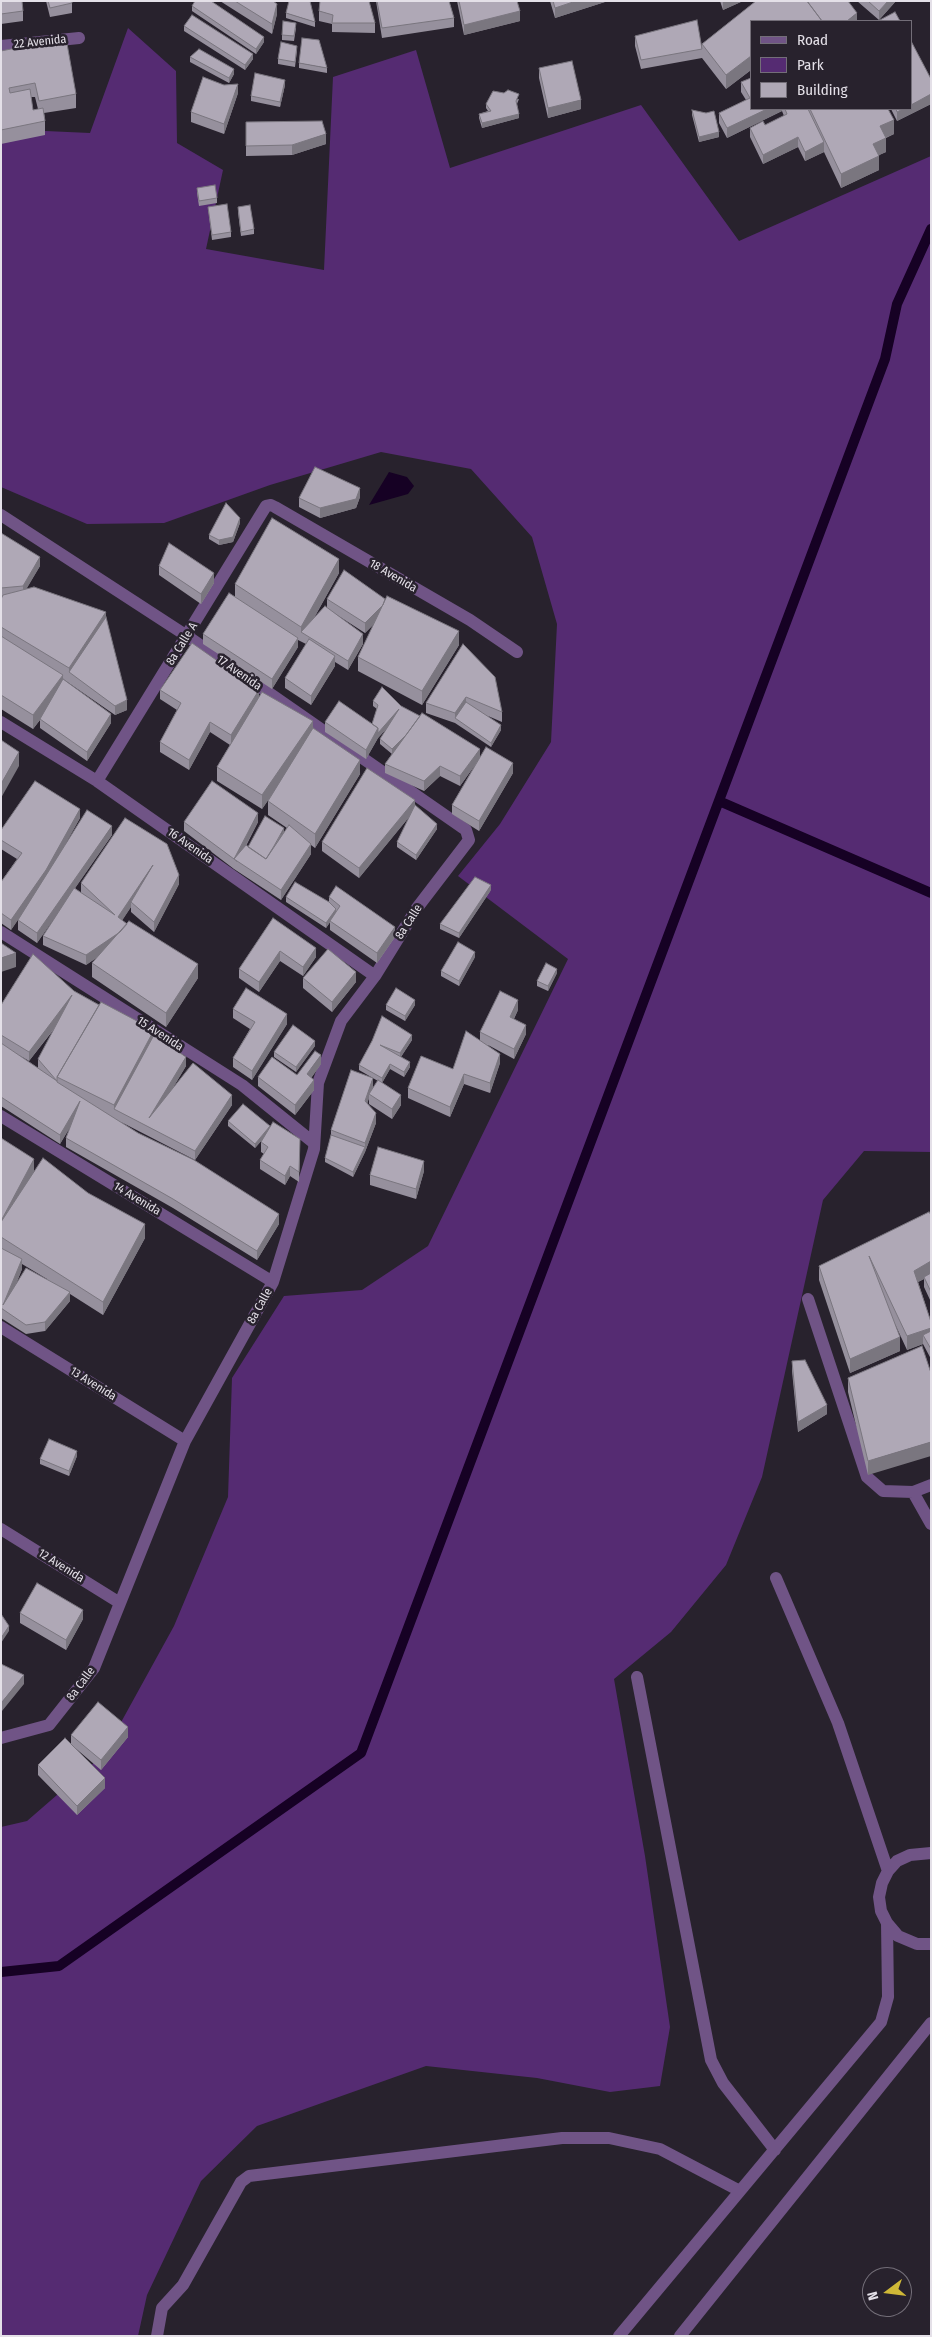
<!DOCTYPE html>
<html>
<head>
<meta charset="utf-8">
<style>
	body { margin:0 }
	#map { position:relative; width:932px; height:2337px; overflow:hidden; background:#28222d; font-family:"Fira Sans Condensed",sans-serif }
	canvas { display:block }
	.frame { position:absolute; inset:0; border:2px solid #e4e0e8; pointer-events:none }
	.legend { position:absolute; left:750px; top:20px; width:162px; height:90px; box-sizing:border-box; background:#28222d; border:1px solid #736e78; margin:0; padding:6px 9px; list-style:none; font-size:15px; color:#e4e0e8 }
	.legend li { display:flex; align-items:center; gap:10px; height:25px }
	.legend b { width:25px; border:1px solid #736e78 }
	.north { position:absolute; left:862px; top:2267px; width:50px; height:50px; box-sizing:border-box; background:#28222d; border:1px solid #736e78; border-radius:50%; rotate:255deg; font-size:14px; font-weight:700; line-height:20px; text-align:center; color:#e4e0e8 }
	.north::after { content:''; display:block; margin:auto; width:18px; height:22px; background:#cfb837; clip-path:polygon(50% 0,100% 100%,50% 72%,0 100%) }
</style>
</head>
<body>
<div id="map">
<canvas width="932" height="2337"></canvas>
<div class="frame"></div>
<ul class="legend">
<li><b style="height:6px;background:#705486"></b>Road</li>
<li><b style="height:14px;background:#552b72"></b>Park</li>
<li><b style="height:14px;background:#afa8b6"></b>Building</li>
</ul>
<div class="north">N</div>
</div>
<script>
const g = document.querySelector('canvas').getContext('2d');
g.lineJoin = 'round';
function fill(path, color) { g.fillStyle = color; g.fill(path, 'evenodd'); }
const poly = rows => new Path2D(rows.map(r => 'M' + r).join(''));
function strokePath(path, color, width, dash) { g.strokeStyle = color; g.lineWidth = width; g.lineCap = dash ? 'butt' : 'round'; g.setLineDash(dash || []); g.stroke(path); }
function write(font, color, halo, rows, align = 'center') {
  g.font = font + ' "Fira Sans Condensed",sans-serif'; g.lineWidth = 5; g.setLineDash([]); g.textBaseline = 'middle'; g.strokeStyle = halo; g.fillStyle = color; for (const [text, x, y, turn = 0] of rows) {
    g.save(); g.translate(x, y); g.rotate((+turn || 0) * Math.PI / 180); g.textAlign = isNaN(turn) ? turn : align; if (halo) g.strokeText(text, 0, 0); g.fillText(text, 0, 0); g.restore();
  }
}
const green = poly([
	[128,28,176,71,177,143,223,170,206,249,324,270,333,77,416,50,450,168,641,105,739,241,931,156,931,1152,864,1151,823,1200,762,1477,726,1565,671,1632,614,1679,645,1856,670,2027,660,2086,610,2092,537,2078,426,2066,257,2126,201,2181,147,2295,138,2336,1,2336,1,1827,27,1821,103,1755,174,1626,228,1497,232,1378,284,1296,362,1290,428,1246,568,959,458,876,500,824,551,742,557,624,532,537,471,469,381,452,270,485,164,523,87,524,1,487,1,129,90,133]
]);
const water = poly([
	[389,472,407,477,414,486,408,494,369,505]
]);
const stream = poly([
	[719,801,931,893],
	[1,1972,59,1966,361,1753,885,359,897,304,931,229]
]);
const minor = poly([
	[1,46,79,38],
	[1,515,187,636,466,830,469,840,417,908,375,976,341,1021,318,1083,314,1149,273,1282,185,1441,94,1668,49,1725,1,1738],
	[1,722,97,781,375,976],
	[97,781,266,506,271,505,275,507,470,620,517,652],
	[1,932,242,1085,314,1143],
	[1,1116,273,1282],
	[808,1299,867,1477,883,1491,913,1492,931,1485],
	[1,1327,185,1441],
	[913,1492,931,1524],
	[1,1529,120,1603],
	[776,1578,838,1723,888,1871],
	[637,1677,711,2060,723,2083,775,2150],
	[931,1853,910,1855,897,1861,888,1871,882,1883,879,1897,881,1911,887,1923,898,1936,917,1944,931,1944],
	[157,2336,162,2308,183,2285,241,2182,249,2176,562,2138,609,2138,660,2149,740,2191],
	[619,2336,881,2022,888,1997,887,1923],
	[680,2336,931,2023]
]);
const wall = poly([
	[1,1,23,11,23,21,1,24],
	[46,1,72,1,72,13,50,17],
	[220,1,273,1,277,14,272,34],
	[376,1,449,1,454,18,454,27,382,38],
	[457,1,517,1,520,21,464,35],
	[550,1,608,1,555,18],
	[720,1,743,1,723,10],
	[756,1,857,21,751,21,751,70,726,89,702,58,641,69,635,46,635,36,702,49,702,44],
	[857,1,896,1,879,20],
	[192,6,264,42,256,54,192,11],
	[319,11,375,23,375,33,332,32,332,24,319,21],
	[286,13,315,22,315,27,286,18],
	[184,26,253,59,245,70,184,31],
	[296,28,294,41,282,40,282,35],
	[297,50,295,67,278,64,278,59],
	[1,51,76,94,76,108,44,113,45,121,45,135,1,144],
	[31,97,35,97,38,109,33,110],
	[190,57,234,74,229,83,190,62],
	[299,63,327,68,327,73,299,68],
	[539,68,581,109,548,118,539,78],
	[751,78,751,109,888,109,894,134,886,138,886,152,879,155,879,170,841,188,824,152,805,161,798,147,763,164,750,137,750,128,765,125,784,116,782,111,727,138,719,123,719,113,746,100,741,92,741,82],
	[931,79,931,104,897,121,891,109,911,109],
	[285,85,280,107,251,101,251,96],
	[238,93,224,134,191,122,191,112],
	[519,99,517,104,519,118,482,128,479,118,479,114,488,111,486,108,486,104],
	[692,110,706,113,719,137,699,142,692,115],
	[246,122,326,144,292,155,246,156],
	[197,188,217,198,217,203,199,206,197,193],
	[208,207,231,232,231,237,212,240],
	[238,207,254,229,254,234,241,236,238,212],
	[360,497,356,508,320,518,299,507,299,498],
	[240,523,233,542,219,545,209,539,209,535],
	[1,533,40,566,26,589,106,617,127,710,115,715,63,679,111,723,87,761,40,728,40,720,33,729,1,709],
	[159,566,214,583,201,604,159,575],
	[339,573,314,618,327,608,327,599,385,599,459,645,422,705,358,671,358,657,374,624,365,633,334,613,363,644,348,670,335,662,335,666,311,705,285,688,285,678,306,644,298,640,298,647,272,689,203,644,203,634,235,597,235,584],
	[463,644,502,712,502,722,488,716,501,730,491,747,455,723,426,713,426,703],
	[160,690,259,697,313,729,360,774,315,848,311,845,311,854,281,900,234,869,184,831,184,822,258,822,246,846,248,847,284,833,287,828,268,815,268,801,269,799,262,809,217,781,217,767,230,745,210,732,189,770,160,752,160,742,177,710,160,699],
	[373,701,401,706,480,757,513,773,479,831,452,814,452,805,475,765,460,786,440,776,424,791,385,773,385,764,392,754,380,744,380,739,389,726,378,738,366,759,325,732,325,722,372,724,377,709,373,706],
	[415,805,437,829,416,860,397,847,397,842,409,817,359,878,322,851,322,842],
	[80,818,65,844,112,835,75,888,81,893,81,883,179,884,154,932,131,912,131,907,122,920,198,978,166,1027,92,977,92,963,99,956,86,965,43,945,43,936,59,911,37,943,18,930,18,920,23,912,11,930,1,923,1,882,17,859,1,849,1,830],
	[491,890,459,938,440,929,440,924],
	[286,897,329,902,329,897,395,937,377,963,330,930,330,922,326,928,286,902],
	[273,918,316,957,303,976,280,961,259,992,239,978,239,969],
	[475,957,459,986,441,976,441,971],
	[557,973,548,991,537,986,537,981],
	[303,978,356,982,332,1012,303,988],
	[74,991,154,1035,186,1066,174,1086,232,1105,195,1160,121,1122,279,1224,257,1260,173,1208,66,1147,66,1138,70,1127,60,1144,1,1106,1,1005],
	[55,1028,38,1059,38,1068,19,1055,29,1061],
	[386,1005,415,1005,405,1021,386,1010],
	[233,1009,287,1024,252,1080,233,1067,233,1058,250,1029,233,1018],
	[518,1010,514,1019,526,1034,514,1059,488,1045,500,1063,490,1093,464,1084,450,1117,408,1098,408,1088,453,1069,480,1040,480,1032],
	[412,1040,401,1057,410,1067,404,1077,390,1069,382,1083,401,1105,392,1119,369,1104,369,1098,367,1104,376,1123,365,1152,353,1177,325,1162,325,1158,331,1135,331,1130,373,1088,372,1090,378,1081,359,1070,359,1065,372,1041],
	[315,1046,296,1072,274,1057,274,1052],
	[321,1064,311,1078,314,1090,295,1115,258,1086,258,1077,297,1075],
	[228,1121,270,1128,300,1139,299,1182,290,1176,285,1185,260,1169,260,1160,264,1154,261,1152,261,1142,262,1140,255,1148,228,1126],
	[1,1138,34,1172,145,1238,103,1315,70,1294,70,1301,45,1331,26,1334,1,1318],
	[22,1264,47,1279,15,1287,22,1269],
	[424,1171,416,1199,370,1185,370,1175],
	[931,1215,931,1302,924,1287,924,1279,918,1282,931,1322,931,1359,923,1344,907,1350,895,1324,900,1351,850,1373,819,1280,819,1266],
	[922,1346,868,1475,848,1392,848,1378],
	[792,1361,827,1414,798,1432,792,1371],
	[77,1456,69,1476,40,1464,40,1459],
	[20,1613,83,1619,66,1650,20,1623],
	[71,1735,128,1737,101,1770,74,1747,105,1788,77,1815,38,1775,38,1765,71,1744]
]);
const shadedWall = poly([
	[576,1,608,1,555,18,555,8],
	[723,1,743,1,723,10],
	[888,1,896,1,879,20,879,11],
	[277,4,277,14,272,34,272,24],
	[520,11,520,21,464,35,464,25],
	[857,13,857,21,847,21],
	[264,37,264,42,256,54,256,49],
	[253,54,253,59,245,70,245,65],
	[751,56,751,70,726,89,726,75],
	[234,69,234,74,229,83,229,78],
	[285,80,285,85,280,107,280,102],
	[238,84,238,93,224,134,224,124],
	[931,94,931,104,897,121,897,112,903,109,911,109,911,105],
	[581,100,581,109,548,118,548,108],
	[767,109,782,109,782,111,727,138,727,128],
	[519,114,519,118,482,128,482,123],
	[894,120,894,134,880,140,880,126],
	[719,132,719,137,699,142,699,137],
	[326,134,326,144,292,155,292,145],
	[798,137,798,147,763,164,763,155],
	[886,138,886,152,873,158,873,144],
	[824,142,824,152,805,161,805,152],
	[879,156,879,170,841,188,841,174],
	[360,488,360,497,356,508,320,518,320,508],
	[240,518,240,523,233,542,219,545,219,540],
	[40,557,40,566,23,595,23,586],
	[339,559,339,573,305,634,301,632,301,627],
	[214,573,214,583,201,604,201,594],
	[387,600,387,610,365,633,365,623],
	[106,612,106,626,69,672,69,668],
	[459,631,459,645,422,705,422,691],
	[363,634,363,644,348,670,348,661],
	[298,638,298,647,272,689,272,679],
	[335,656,335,666,311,705,311,696],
	[63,675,63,689,33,729,33,715],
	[259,690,259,700,231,745,231,735],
	[466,697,466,707,455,718,455,713],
	[127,700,127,710,115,715,115,706],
	[399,709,399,714,378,738,366,759,366,750,378,728],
	[111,714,111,723,87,761,87,752],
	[422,717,392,754,392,749],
	[313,721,313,735,262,809,262,795],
	[210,722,210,732,189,770,189,760],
	[501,725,501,730,491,747,491,743],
	[480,749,480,758,460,786,460,776],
	[19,752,19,766,1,798,1,784],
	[360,760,360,774,315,848,315,834],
	[513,763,513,773,479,831,479,821],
	[440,766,440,776,424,791,424,781],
	[415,800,415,810,359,878,359,868],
	[80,809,80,818,46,880,11,930,11,920],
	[258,813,258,822,237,862,234,859],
	[437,824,437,829,416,860,416,855],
	[112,826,112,835,37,943,37,933],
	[284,828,284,833,266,864],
	[311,844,311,854,281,900,281,890],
	[153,865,131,902,131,907,118,927,118,917],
	[179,875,179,884,154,932,154,922],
	[491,885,491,890,459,938,459,933],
	[336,909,336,914,326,928,326,923],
	[129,925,129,935,86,965,86,955],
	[395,927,395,937,377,963,377,953],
	[316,948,316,957,303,976,303,967],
	[280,951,280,961,259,992,259,982],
	[475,952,475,957,459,986,459,981],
	[16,953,16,967,1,972,1,958],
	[198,964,198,978,166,1027,166,1013],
	[557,969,557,973,548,991,548,986],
	[356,972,356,982,332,1012,332,1002],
	[72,995,72,1005,29,1061,29,1052],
	[415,1000,415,1005,405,1021,405,1016],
	[518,1000,518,1010,510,1026,510,1017],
	[287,1014,287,1024,252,1080,252,1071],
	[526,1025,526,1034,514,1059,514,1049],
	[154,1030,154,1044,114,1109,114,1105],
	[412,1035,412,1040,400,1058,400,1053],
	[315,1041,315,1046,296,1072,296,1067],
	[500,1054,500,1063,490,1093,490,1083],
	[321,1055,321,1064,307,1084,307,1074],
	[186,1057,186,1066,149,1128,149,1118],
	[410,1062,410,1067,404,1077,404,1072],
	[390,1064,390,1069,382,1083,382,1078],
	[464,1074,464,1084,450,1117,450,1107],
	[373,1078,373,1088,370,1095,369,1094,369,1098,365,1110,365,1101],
	[314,1080,314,1090,295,1115,295,1105],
	[232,1095,232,1105,195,1160,195,1151],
	[401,1095,401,1105,392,1119,392,1109],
	[80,1101,80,1111,60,1144,60,1135],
	[376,1113,376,1123,365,1152,365,1143],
	[270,1126,270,1131,255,1148,255,1144],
	[365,1147,365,1152,353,1177,353,1172],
	[34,1159,34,1173,1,1221],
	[424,1161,424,1171,416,1199,416,1189],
	[290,1166,290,1176,285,1185,285,1176],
	[279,1214,279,1224,257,1260,257,1251],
	[145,1224,145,1238,103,1315,103,1302],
	[22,1259,22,1269,5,1311,3,1305],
	[931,1261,931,1275,924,1277,924,1279,914,1284,914,1271],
	[70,1292,70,1301,45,1331,45,1322],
	[931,1328,931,1341,923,1335,923,1344,907,1350,907,1336],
	[900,1337,900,1351,850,1373,850,1359],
	[827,1405,827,1414,798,1432,798,1422],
	[931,1442,931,1456,868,1475,868,1461],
	[77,1451,77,1456,69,1476,69,1471],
	[83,1610,83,1619,66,1650,66,1640],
	[9,1626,9,1631,1,1643,1,1638],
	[24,1675,24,1684,2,1711,2,1702],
	[128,1727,128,1737,101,1770,101,1760],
	[105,1778,105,1788,77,1815,77,1806]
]);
const building = poly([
	[1,1,22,1,23,11,1,14,1,1],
	[48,1,72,1,72,3,50,8,48,1],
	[195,1,211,1,264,37,256,49,192,6,195,1],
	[235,1,273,1,277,4,272,24,235,1],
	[289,1,310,1,315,22,286,13,289,1],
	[320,1,369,1,375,23,332,23,333,15,319,11,320,1],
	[377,1,449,1,454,18,382,28,377,1],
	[459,1,517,1,520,11,464,25,459,1],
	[553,1,576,1,555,8,553,1],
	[756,1,807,1,822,21,751,21,751,56,726,75,702,44,756,1],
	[807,1,848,1,857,13,847,21,822,21,807,1],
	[868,1,888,1,879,11,868,1],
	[895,12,900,21,878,21,895,12],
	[192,15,253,54,245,65,184,26,192,15],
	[697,20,702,49,641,60,635,36,697,20],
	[283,21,296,23,294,36,282,35,283,21],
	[66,38,76,94,39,101,35,83,9,88,10,93,30,89,33,110,43,108,45,121,1,130,1,51,66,38],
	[302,38,319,40,327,68,299,63,302,38],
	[911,41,931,79,931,94,911,105,911,41],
	[281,42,297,46,295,62,278,59,281,42],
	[199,49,234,69,229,78,190,57,199,49],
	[572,61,581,100,548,108,539,68,572,61],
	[255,73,285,80,280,102,251,96,255,73],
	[203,77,224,85,238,84,224,124,191,112,203,77],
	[751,78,751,109,767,109,727,128,719,113,750,98,741,82,751,78],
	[508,90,519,94,516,101,519,114,482,123,479,114,491,111,486,104,493,91,504,93,508,90],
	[785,109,808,109,824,142,805,152,798,137,763,155,750,128,763,121,765,125,787,114,785,109],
	[810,109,888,109,894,120,880,126,886,138,873,144,879,156,841,174,810,109],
	[896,109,903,109,897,112,896,109],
	[692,110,706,113,714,111,719,132,699,137,692,110],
	[322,121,326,134,292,145,246,146,246,122,322,121],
	[215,185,217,198,199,201,197,188,215,185],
	[227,204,231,232,212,235,208,207,227,204],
	[250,205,254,229,241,232,238,207,250,205],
	[315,467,360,488,356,499,320,508,299,498,315,467],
	[226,503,240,518,233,537,219,540,209,535,226,503],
	[272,518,339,559,301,627,235,584,272,518],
	[1,533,40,557,23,586,1,588,1,533],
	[169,543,214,573,201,594,159,566,169,543],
	[344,570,385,599,383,605,365,623,327,599,344,570],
	[34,587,106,612,69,668,1,627,1,599,3,595,34,587],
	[229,593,298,638,272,679,203,634,229,593],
	[387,596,459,631,422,691,358,657,387,596],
	[325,606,363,634,348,661,301,632,325,606],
	[106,617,127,700,115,706,69,672,106,617],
	[1,636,63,675,33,715,1,695,1,636],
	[309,639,335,656,311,696,285,678,309,639],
	[192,643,259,690,231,735,210,722,189,760,160,742,181,703,160,690,192,643],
	[463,644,495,677,502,712,466,697,455,713,426,703,463,644],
	[63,679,111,714,87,752,40,719,63,679],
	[382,687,401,706,420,716,406,735,392,749,380,739,399,709,378,733,378,728,372,724,378,705,373,701,382,687],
	[262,692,313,721,262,795,217,767,262,692],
	[339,701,378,728,366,750,325,722,339,701],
	[466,702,501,725,491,743,455,718,466,702],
	[422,713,480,749,460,776,440,766,424,781,385,764,422,713],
	[313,728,360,760,315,834,268,801,313,728],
	[1,740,19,752,1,784,1,740],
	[486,747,513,763,479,821,452,805,486,747],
	[367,768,415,800,359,868,322,842,367,768],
	[35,781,80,809,46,870,11,920,1,913,1,882,22,853,1,840,1,830,35,781],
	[212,781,258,813,234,859,184,822,212,781],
	[415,805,437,824,416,855,397,842,415,805],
	[87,810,112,826,37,933,18,920,87,810],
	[265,816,284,828,274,846,266,859,248,847,265,816],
	[125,818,167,844,179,875,154,922,131,902,153,865,118,917,127,924,120,932,86,955,43,936,74,888,115,915,81,883,125,818],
	[289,825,311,844,281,890,234,859,246,845,266,859,289,825],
	[475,877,491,885,459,933,440,924,475,877],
	[295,882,329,902,336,909,326,923,286,897,295,882],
	[336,886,395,927,377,953,330,921,340,906,329,897,336,886],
	[273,918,316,948,303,967,280,951,259,982,239,969,273,918],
	[129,921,198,964,166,1013,92,963,129,921],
	[458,942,475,952,459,981,441,971,458,942],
	[1,943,16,953,1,958,1,943],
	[328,949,356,972,332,1002,303,978,328,949],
	[33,954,74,991,99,1005,57,1077,57,1082,138,1133,194,1160,279,1214,257,1251,173,1199,66,1138,80,1101,60,1135,1,1097,1,1043,57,1081,38,1059,72,995,29,1052,1,1035,1,1005,33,954],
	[546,963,557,969,548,986,537,981,546,963],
	[246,988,287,1014,252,1071,233,1058,255,1022,233,1009,246,988],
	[396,988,415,1000,405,1016,386,1005,396,988],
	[500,991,518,1000,510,1017,526,1025,514,1049,480,1032,500,991],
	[101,1002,154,1030,114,1105,57,1077,101,1002],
	[382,1016,412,1035,400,1053,380,1045,410,1062,404,1072,390,1064,382,1078,359,1065,372,1041,382,1016],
	[293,1025,315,1041,296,1067,274,1052,293,1025],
	[466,1031,500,1054,490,1083,464,1074,450,1107,408,1088,421,1056,453,1069,466,1031],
	[154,1035,186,1057,149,1118,193,1063,232,1095,195,1151,114,1109,154,1035],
	[315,1051,321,1055,307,1074,314,1080,295,1105,258,1077,272,1057,297,1075,315,1051],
	[351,1070,373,1078,365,1101,376,1113,365,1143,331,1130,351,1070],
	[378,1080,401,1095,392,1109,369,1094,378,1080],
	[243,1104,270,1126,255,1144,228,1121,243,1104],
	[273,1122,300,1139,299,1172,290,1166,285,1176,260,1160,268,1147,261,1142,273,1122],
	[331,1135,365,1147,353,1172,325,1158,331,1135],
	[1,1138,34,1159,1,1221,1,1138],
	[378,1147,424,1161,416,1189,370,1175,378,1147],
	[43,1158,88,1193,145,1224,103,1302,1,1237,1,1222,43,1158],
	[929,1212,931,1215,931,1261,914,1271,931,1322,931,1328,907,1336,869,1256,900,1337,850,1359,819,1266,929,1212],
	[1,1248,22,1259,3,1305,26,1268,70,1292,45,1322,26,1325,1,1308,1,1248],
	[931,1273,931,1292,924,1277,931,1273],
	[931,1331,931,1349,923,1335,931,1331],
	[922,1346,931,1373,931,1442,868,1461,848,1378,922,1346],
	[805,1360,827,1405,798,1422,792,1361,805,1360],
	[49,1439,77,1451,69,1471,40,1459,49,1439],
	[37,1583,83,1610,66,1640,20,1613,37,1583],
	[1,1614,9,1626,1,1638,1,1614],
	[1,1664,24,1675,2,1702,1,1701,1,1664],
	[98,1702,128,1727,101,1760,71,1735,98,1702],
	[65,1738,105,1778,77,1806,38,1765,65,1738]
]);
const streetNames = [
	["22 Avenida",40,42,-6],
	["18 Avenida",393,576,30],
	["8a Calle A",182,644,-58],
	["17 Avenida",239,673,35],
	["16 Avenida",190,846,35],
	["8a Calle",409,922,-57],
	["15 Avenida",160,1034,33],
	["14 Avenida",137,1199,31],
	["8a Calle",260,1306,-61],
	["13 Avenida",93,1384,32],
	["12 Avenida",61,1566,32],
	["8a Calle",81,1684,-53]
];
fill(green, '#552b72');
fill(water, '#160124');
strokePath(stream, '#160124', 10);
strokePath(minor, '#705486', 12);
fill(wall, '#96909d');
fill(shadedWall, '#7a767f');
fill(building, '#afa8b6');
strokePath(building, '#7a767f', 1);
write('12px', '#e4e0e8', '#28222d', streetNames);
</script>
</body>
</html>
